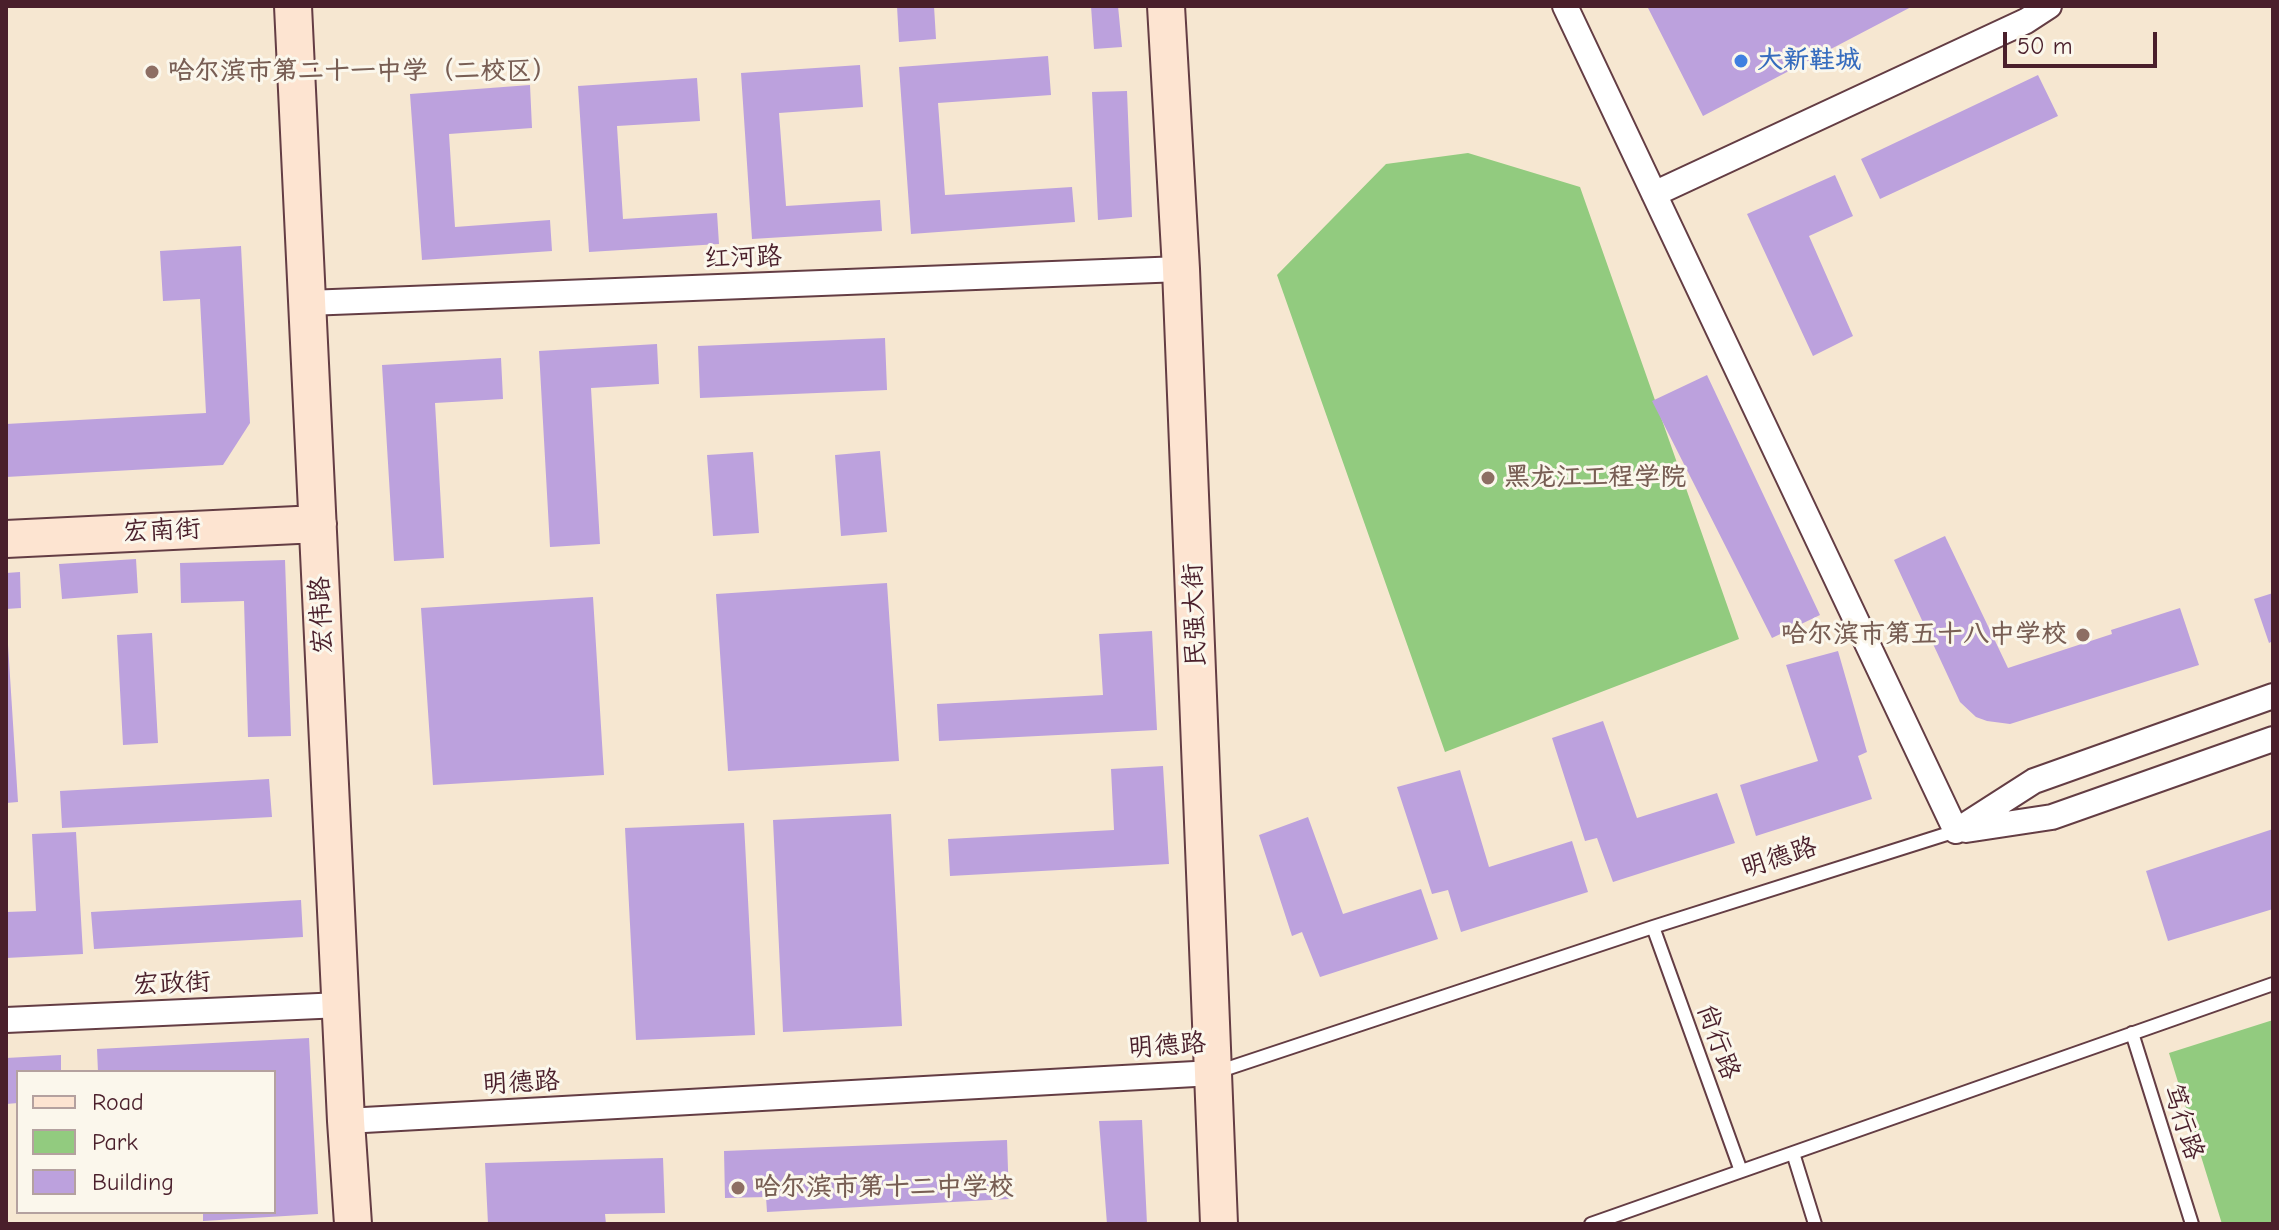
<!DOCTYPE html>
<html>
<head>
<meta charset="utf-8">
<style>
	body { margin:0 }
	#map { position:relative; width:2279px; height:1230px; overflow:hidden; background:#f6e7d1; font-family:"Comic Neue",sans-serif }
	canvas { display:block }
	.frame { position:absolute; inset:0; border:8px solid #4a1f2b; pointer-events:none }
	.legend { position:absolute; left:16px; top:1070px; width:260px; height:144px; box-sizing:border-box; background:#fbf7ec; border:2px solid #b4a19f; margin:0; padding:10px 14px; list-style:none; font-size:24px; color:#4a1f2b }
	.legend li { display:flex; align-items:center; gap:16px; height:40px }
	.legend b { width:40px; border:2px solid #b4a19f }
	.scale { position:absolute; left:2003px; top:32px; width:154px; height:36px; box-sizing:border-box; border:4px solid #4a1f2b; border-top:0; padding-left:10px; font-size:24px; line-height:28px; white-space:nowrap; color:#4a1f2b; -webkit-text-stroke:6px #fbf7ec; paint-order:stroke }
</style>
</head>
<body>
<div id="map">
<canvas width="2279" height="1230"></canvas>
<div class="frame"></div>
<ul class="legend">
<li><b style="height:10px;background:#fde4d1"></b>Road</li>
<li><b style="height:22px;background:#92cb7f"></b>Park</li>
<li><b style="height:22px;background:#bca1dd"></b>Building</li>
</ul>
<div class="scale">50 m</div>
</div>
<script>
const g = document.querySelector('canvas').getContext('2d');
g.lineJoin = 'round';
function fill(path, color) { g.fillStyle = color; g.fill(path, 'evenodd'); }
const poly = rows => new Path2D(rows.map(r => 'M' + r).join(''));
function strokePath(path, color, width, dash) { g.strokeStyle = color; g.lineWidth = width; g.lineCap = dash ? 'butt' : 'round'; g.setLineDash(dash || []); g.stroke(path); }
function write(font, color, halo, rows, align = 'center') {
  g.font = font + ' "Comic Neue","LXGW WenKai TC",sans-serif'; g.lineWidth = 6; g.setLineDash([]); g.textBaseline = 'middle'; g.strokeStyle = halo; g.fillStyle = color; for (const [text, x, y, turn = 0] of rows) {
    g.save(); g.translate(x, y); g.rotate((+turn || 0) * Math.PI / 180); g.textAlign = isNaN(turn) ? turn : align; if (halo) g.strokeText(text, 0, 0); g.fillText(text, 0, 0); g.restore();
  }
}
const green = poly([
	[1468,153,1580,187,1739,639,1445,752,1277,275,1386,164],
	[2273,1020,2273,1224,2222,1224,2169,1053]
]);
const building = poly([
	[897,6,934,6,936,39,899,42],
	[1091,6,1118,6,1122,47,1094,49],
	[1647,6,1913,6,1703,116],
	[1048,56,1051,95,938,103,945,195,1072,187,1075,222,911,234,899,67],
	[860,65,863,107,779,113,786,206,880,200,882,231,752,239,741,73],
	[2038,75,2058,116,1880,199,1861,159],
	[697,78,700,121,617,126,623,219,717,213,719,244,589,252,578,86],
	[530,85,532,128,449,134,455,227,550,220,552,251,422,260,410,94],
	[1127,91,1132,217,1098,220,1092,92],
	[1835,175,1853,216,1809,236,1853,336,1813,356,1747,214],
	[241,246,250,423,223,465,6,477,6,424,206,413,200,299,163,301,160,251],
	[885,338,887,390,700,398,698,346],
	[657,344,659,384,591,388,600,544,550,547,539,351],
	[501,358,503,399,435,403,444,558,394,561,382,365],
	[1707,375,1820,615,1772,638,1652,401],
	[880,451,887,532,841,536,835,455],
	[753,452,759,533,713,536,707,455],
	[1945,536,2008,668,2112,634,2111,630,2180,608,2199,665,2010,724,1987,721,1976,717,1960,702,1894,560],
	[136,559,138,593,62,599,59,564],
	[285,560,291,736,248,737,244,601,181,603,180,563],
	[20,572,21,608,6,609,6,573],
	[887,583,899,761,728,771,716,594],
	[2273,593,2273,641,2269,643,2254,599],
	[593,597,604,775,433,785,421,608],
	[1152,631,1157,730,939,741,937,704,1103,695,1099,634],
	[152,633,158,743,123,745,117,635],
	[8,645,18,802,6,803,6,646],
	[1838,651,1867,752,1858,756,1872,799,1756,836,1740,785,1818,761,1786,665],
	[1603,721,1637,818,1717,793,1735,843,1613,882,1597,838,1585,841,1552,738],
	[1163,766,1169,864,950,876,948,839,1114,830,1111,769],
	[1460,770,1489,867,1572,841,1588,892,1461,932,1448,890,1432,894,1397,787],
	[269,779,272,817,62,828,60,791],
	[891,814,902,1026,783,1032,773,820],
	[1308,817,1343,914,1421,889,1438,939,1320,977,1302,932,1292,936,1259,835],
	[744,823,755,1035,636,1040,625,828],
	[2273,829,2273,909,2168,941,2146,871],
	[76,832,83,954,6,958,6,912,36,911,32,834],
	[301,900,303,937,94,949,91,912],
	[309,1038,318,1214,203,1221,203,1212,274,1212,274,1072,98,1072,97,1049],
	[61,1055,61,1072,18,1072,18,1103,6,1104,6,1058],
	[1142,1120,1147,1224,1107,1224,1099,1121],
	[1007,1140,1009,1199,767,1212,766,1197,725,1198,724,1151],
	[663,1158,665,1213,605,1214,606,1224,488,1224,485,1163]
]);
const lane = poly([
	[1653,927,1741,1171],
	[2132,1033,2192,1224],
	[1217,1072,1653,927,1956,831],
	[1793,1153,1815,1224],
	[1591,1224,2273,984]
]);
const street = poly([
	[1565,6,1956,831],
	[1654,194,2026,21,2049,6],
	[307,303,1181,269],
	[1966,830,2052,817,2273,739],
	[1956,831,2034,781,2273,696],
	[6,1020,341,1005],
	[346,1121,1213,1073]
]);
const secondary = poly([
	[293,6,346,1121,353,1224],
	[1166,6,1181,269,1219,1224],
	[6,539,318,524]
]);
const markers = [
	[1741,61,8,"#3f7fe0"],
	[152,72,8,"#8d6e63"],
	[1488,478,8,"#8d6e63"],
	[2083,635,8,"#8d6e63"],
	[738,1188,8,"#8d6e63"]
];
const shopNames = [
	["大新鞋城",1757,61]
];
const educationNames = [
	["哈尔滨市第二十一中学（二校区）",168,72],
	["黑龙江工程学院",1504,478],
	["哈尔滨市第五十八中学校",2067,635,"right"],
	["哈尔滨市第十二中学校",754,1188]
];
const streetNames = [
	["红河路",743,258,-2],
	["宏南街",162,531,-3],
	["宏伟路",322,615,-93],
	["民强大街",1195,615,-92],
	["明德路",1779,858,-18],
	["宏政街",172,984,-3],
	["尚行路",1718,1042,70],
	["明德路",1167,1046,-4],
	["明德路",521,1083,-3],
	["笃行路",2183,1122,72]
];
fill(green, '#92cb7f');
fill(building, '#bca1dd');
strokePath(lane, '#643d44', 16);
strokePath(street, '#643d44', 28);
strokePath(secondary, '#643d44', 40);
strokePath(lane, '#fff', 12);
strokePath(street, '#fff', 24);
strokePath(secondary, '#fde4d1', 36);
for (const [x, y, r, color] of markers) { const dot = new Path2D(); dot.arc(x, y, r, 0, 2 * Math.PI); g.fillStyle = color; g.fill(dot); strokePath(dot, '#fbf7ec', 3); }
write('bold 26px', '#366cbe', '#fbf7ec', shopNames, 'left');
write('bold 26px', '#785e54', '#fbf7ec', educationNames, 'left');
write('26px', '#4a1f2b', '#fbf7ec', streetNames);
</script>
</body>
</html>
